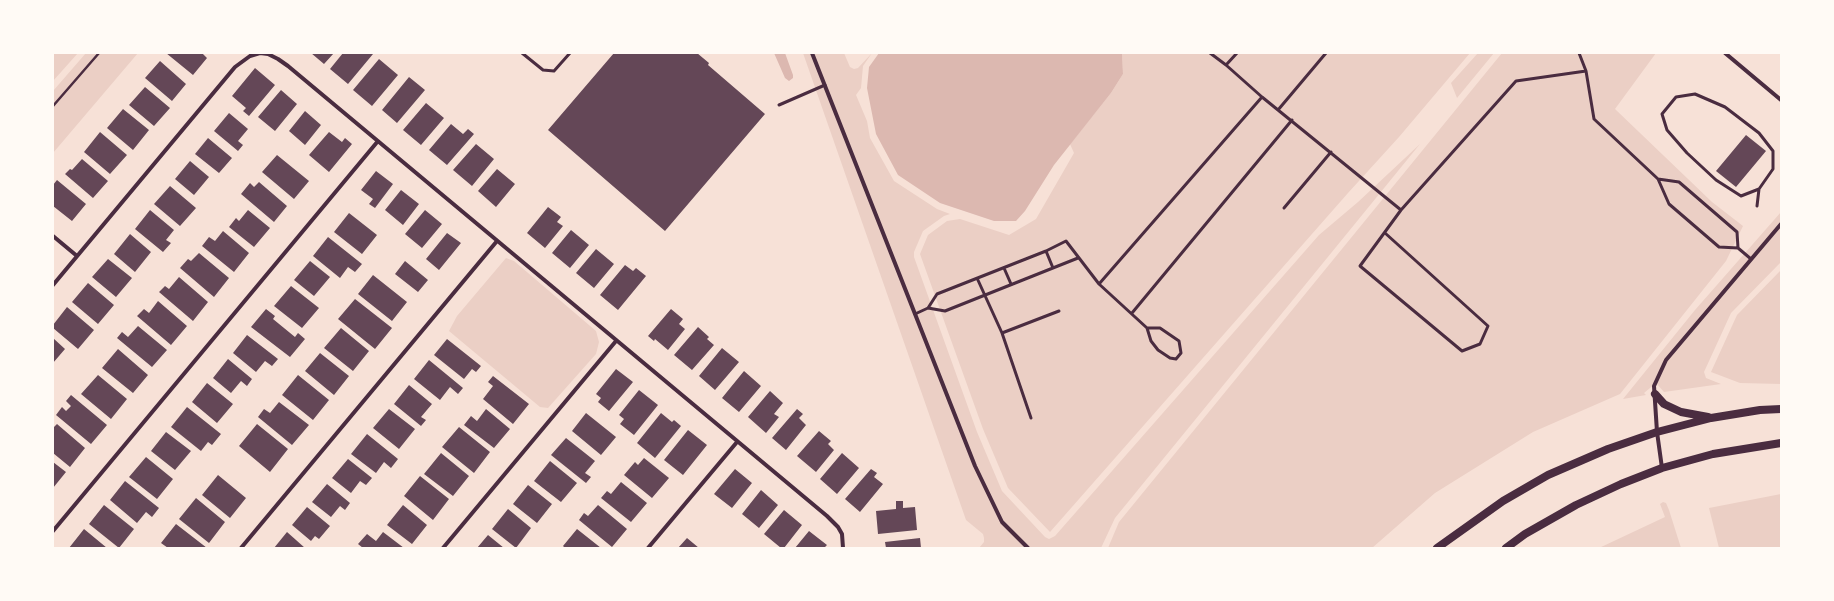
<!DOCTYPE html>
<html>
<head>
<meta charset="utf-8">
<style>
	body { margin:0 }
	#map { position:relative; width:1834px; height:601px; overflow:hidden; background:#f7e1d7; font-family:Signika,sans-serif }
	canvas { display:block }
	.frame { position:absolute; inset:0; border:54px solid #fffaf5; pointer-events:none }
</style>
</head>
<body>
<div id="map">
<canvas width="1834" height="601"></canvas>
<div class="frame"></div>
</div>
<script>
const g = document.querySelector('canvas').getContext('2d');
g.lineJoin = 'round';
function fill(path, color) { g.fillStyle = color; g.fill(path, 'evenodd'); }
const poly = rows => new Path2D(rows.map(r => 'M' + r).join(''));
function strokePath(path, color, width, dash) { g.strokeStyle = color; g.lineWidth = width; g.lineCap = dash ? 'butt' : 'round'; g.setLineDash(dash || []); g.stroke(path); }
const green = poly([
	[53,53,78,53,53,81],
	[86,53,138,53,53,153,53,91],
	[803,53,844,53,850,67,854,69,858,68,872,53,863,66,861,88,856,95,867,121,870,138,894,181,937,209,950,214,944,216,923,231,914,252,914,257,977,432,1002,491,1045,537,1049,539,1055,536,1319,235,1358,202,1420,144,1115,518,1101,548,979,548,984,542,984,538,983,534,966,520],
	[1122,53,1470,53,1399,137,1348,193,1050,532,1008,488,983,429,920,254,928,235,947,221,960,219,1009,235,1036,219,1074,153,1070,144,1111,93,1123,74],
	[1478,53,1494,53,1457,98,1451,83],
	[1502,53,1656,53,1615,109,1712,202,1743,226,1726,261,1620,394,1533,432,1435,493,1372,548,1108,548,1119,522],
	[1781,212,1781,262,1731,313,1704,372,1706,378,1721,384,1664,392,1656,383,1644,393,1646,395,1623,399,1695,310],
	[506,258,514,261,596,331,599,342,596,354,548,408,540,407,449,331,457,316],
	[1781,270,1781,384,1740,383,1711,372,1737,315],
	[1781,494,1781,548,1719,548,1709,508],
	[1663,502,1666,503,1669,510,1681,548,1599,548,1665,517,1660,504]
]);
const water = poly([
	[774,53,785,53,793,75,793,78,789,81,785,78],
	[879,53,1122,53,1123,74,1111,93,1054,165,1025,211,1016,221,994,221,940,203,898,175,876,134,867,88,869,67]
]);
const building = poly([
	[166,53,202,53,207,58,193,75],
	[311,53,334,53,324,64],
	[343,53,373,54,348,84,330,69],
	[614,53,697,53,709,63,708,65,765,114,665,231,548,130],
	[379,59,398,75,372,106,353,90],
	[160,61,186,84,172,101,145,78],
	[255,68,275,85,249,116,243,111,246,108,232,96],
	[409,77,425,90,397,123,382,110],
	[145,87,170,108,154,126,129,105],
	[281,90,297,104,275,131,258,117],
	[426,103,444,118,421,145,403,130],
	[123,109,149,130,133,150,107,128],
	[305,111,321,125,305,145,289,131],
	[229,113,248,129,238,141,243,145,238,151,214,131],
	[451,124,463,134,468,129,474,134,447,165,429,150],
	[100,132,127,155,110,174,84,152],
	[329,132,342,142,345,138,352,144,329,172,309,155],
	[1746,135,1766,151,1736,187,1716,171],
	[208,138,232,158,219,173,195,154],
	[476,144,494,159,472,186,453,170],
	[277,155,309,181,294,199,262,172],
	[82,159,108,181,93,198,65,174,70,169,72,170],
	[190,161,209,177,194,195,175,179],
	[497,169,515,184,496,207,478,191],
	[376,171,393,184,375,208,369,204,373,199,361,190],
	[57,180,86,204,72,221,53,206,53,185],
	[259,182,287,206,274,222,241,194,250,183,254,187],
	[170,186,196,208,180,226,154,204],
	[401,190,419,204,403,225,385,210],
	[548,207,561,217,557,222,563,226,545,248,527,233],
	[150,210,174,230,166,240,171,243,163,252,135,229],
	[248,210,270,228,254,247,229,227,236,218,239,221],
	[425,210,442,224,422,248,405,234],
	[349,213,377,235,362,254,334,232],
	[571,230,589,245,570,268,552,253],
	[223,231,249,253,234,272,202,246,209,237,215,241],
	[447,233,461,243,439,270,426,259],
	[130,234,151,252,135,272,114,254],
	[328,237,362,264,355,272,348,267,340,278,313,256],
	[596,249,614,264,594,288,576,273],
	[199,253,229,278,214,297,180,268,188,259,191,261],
	[108,259,132,278,116,297,92,277],
	[310,261,330,277,314,296,294,280],
	[405,261,428,280,418,292,395,274],
	[625,265,633,271,636,268,646,276,618,310,600,295],
	[373,275,407,302,392,321,358,294],
	[179,277,208,302,193,321,159,292,165,286,169,289],
	[88,283,114,305,98,324,72,302],
	[291,286,319,308,302,328,274,306],
	[355,299,392,328,375,349,338,319],
	[158,301,187,326,171,345,137,316,144,309,149,313],
	[67,307,94,330,78,349,53,328,53,325],
	[266,309,275,316,273,319,295,337,298,333,305,339,290,357,251,327],
	[671,309,683,319,679,324,685,329,668,350,655,339,654,341,648,336],
	[138,326,167,350,152,367,117,338,122,332,128,337],
	[698,327,709,337,707,339,714,345,692,370,674,355],
	[341,328,369,351,353,371,324,348],
	[247,335,278,359,272,366,265,361,256,372,233,353],
	[53,338,65,349,53,363],
	[447,339,481,366,476,372,472,369,464,379,434,355],
	[722,348,739,362,715,390,699,376],
	[118,349,148,375,133,393,102,368],
	[320,353,349,376,334,395,305,371],
	[228,359,252,379,247,386,241,381,231,393,213,378],
	[429,360,463,388,458,394,450,387,440,400,414,379],
	[616,369,633,382,609,411,598,402,601,398,596,394],
	[744,371,761,386,739,412,722,398],
	[98,375,127,399,111,419,81,394],
	[298,375,329,400,313,420,282,395],
	[493,376,529,404,513,424,483,399,493,386,488,382],
	[207,383,233,404,217,423,192,402],
	[409,385,432,404,421,417,426,420,421,426,394,404],
	[639,390,658,405,634,435,620,424,624,419,619,415],
	[770,391,783,403,774,414,779,417,766,433,748,417],
	[71,395,107,425,91,444,56,415,62,407,66,411,71,406,66,401],
	[279,402,309,425,292,445,258,417,264,409,270,413],
	[187,407,221,434,212,445,208,442,201,451,171,427],
	[389,409,415,429,399,449,373,428],
	[486,409,510,429,494,448,464,425,471,416,477,421],
	[797,409,803,414,799,418,806,425,786,450,772,438],
	[586,413,616,437,601,455,572,431],
	[661,413,672,422,674,420,681,426,655,458,637,443],
	[57,424,85,448,70,467,53,453,53,428],
	[257,424,288,449,270,472,239,446],
	[459,427,490,452,474,473,442,447],
	[688,430,707,445,683,475,664,460],
	[819,431,831,441,828,444,834,450,816,472,797,456],
	[166,432,191,451,175,470,151,451],
	[367,434,398,459,391,468,384,462,376,473,351,454],
	[566,438,595,461,585,473,591,477,586,483,551,455],
	[441,453,469,476,453,496,424,474],
	[842,453,859,468,837,494,820,479],
	[146,457,173,479,157,499,129,477],
	[644,458,669,478,652,498,624,475,635,462,638,465],
	[348,459,372,478,366,485,360,481,351,493,332,478],
	[550,461,577,483,561,502,534,481],
	[53,462,66,472,53,488],
	[735,469,752,483,732,508,714,494],
	[871,469,877,473,874,477,883,484,860,512,845,499],
	[218,475,246,498,230,518,202,495],
	[420,476,449,499,433,520,404,496],
	[125,481,159,508,152,517,146,512,137,523,110,500],
	[621,482,647,503,631,522,601,498,607,491,611,494],
	[327,484,350,503,345,510,340,506,331,517,312,502],
	[528,485,552,504,537,523,513,504],
	[761,490,778,505,759,528,742,514],
	[196,498,225,522,209,543,179,519],
	[896,501,903,501,903,508,915,507,917,530,878,534,876,511,896,509],
	[104,505,134,529,119,548,89,524],
	[403,505,427,525,412,544,387,525],
	[598,505,627,529,612,547,579,520,584,513,588,516],
	[307,507,330,526,319,539,315,536,311,541,292,525],
	[508,509,531,528,516,548,492,529],
	[784,510,802,525,784,548,781,548,764,534],
	[176,524,207,548,168,548,161,543],
	[84,529,107,548,69,548],
	[577,529,601,548,565,548,563,546],
	[809,531,827,545,824,548,795,548],
	[287,532,305,548,274,548],
	[383,532,404,548,363,548,358,544,367,534,376,541],
	[488,535,504,548,477,548],
	[687,538,699,548,678,548],
	[920,538,921,548,886,548,885,542]
]);
const path = poly([
	[53,106,99,53]
]);
const service = poly([
	[522,53,543,70,554,71,570,53],
	[1210,53,1226,65],
	[1237,53,1226,65,1262,97],
	[1579,53,1586,71,1594,119,1658,179,1669,204,1719,247,1738,248,1751,259],
	[779,105,825,85],
	[1278,110,1326,53],
	[1658,179,1679,182,1737,232,1738,248],
	[1757,206,1759,189,1773,169,1773,151,1759,133,1725,107,1695,94,1676,97,1662,114,1667,130,1687,153,1716,180,1741,196,1759,189],
	[1284,208,1331,152],
	[1401,210,1516,81,1586,71],
	[1046,251,1053,268],
	[1078,258,945,311,928,308,937,294,1046,251,1066,241,1099,284,1147,328,1151,341,1158,350,1170,358,1176,359,1181,353,1179,341,1160,328,1147,328],
	[1004,268,1011,284],
	[977,278,1002,333,1059,311],
	[1099,284,1262,97,1401,210,1360,266,1462,351,1480,344,1488,326,1385,233],
	[1132,313,1292,120],
	[915,314,928,308],
	[1002,333,1031,418]
]);
const minor = poly([
	[812,53,975,466,1002,522,1028,548],
	[1725,53,1781,100],
	[53,236,77,256],
	[53,285,235,67,250,56,260,53,268,54,278,59,288,66,827,516,838,527,842,534,843,548],
	[1662,468,1657,432,1654,386,1666,360,1781,224],
	[53,531,378,141],
	[241,548,497,241],
	[443,548,616,341],
	[648,548,737,442]
]);
const secondary = poly([
	[1655,394,1664,404,1681,412,1708,417],
	[1437,548,1503,501,1548,475,1608,449,1657,432,1711,418,1760,410,1781,409],
	[1506,548,1525,534,1576,505,1621,484,1662,468,1713,454,1781,443]
]);
fill(green, '#ebcfc5');
fill(water, '#dcb8b0');
fill(building, '#644757');
strokePath(path, '#4a2c40', 2.5);
strokePath(service, '#4a2c40', 3);
strokePath(minor, '#4a2c40', 4);
strokePath(secondary, '#4a2c40', 8);
</script>
</body>
</html>
